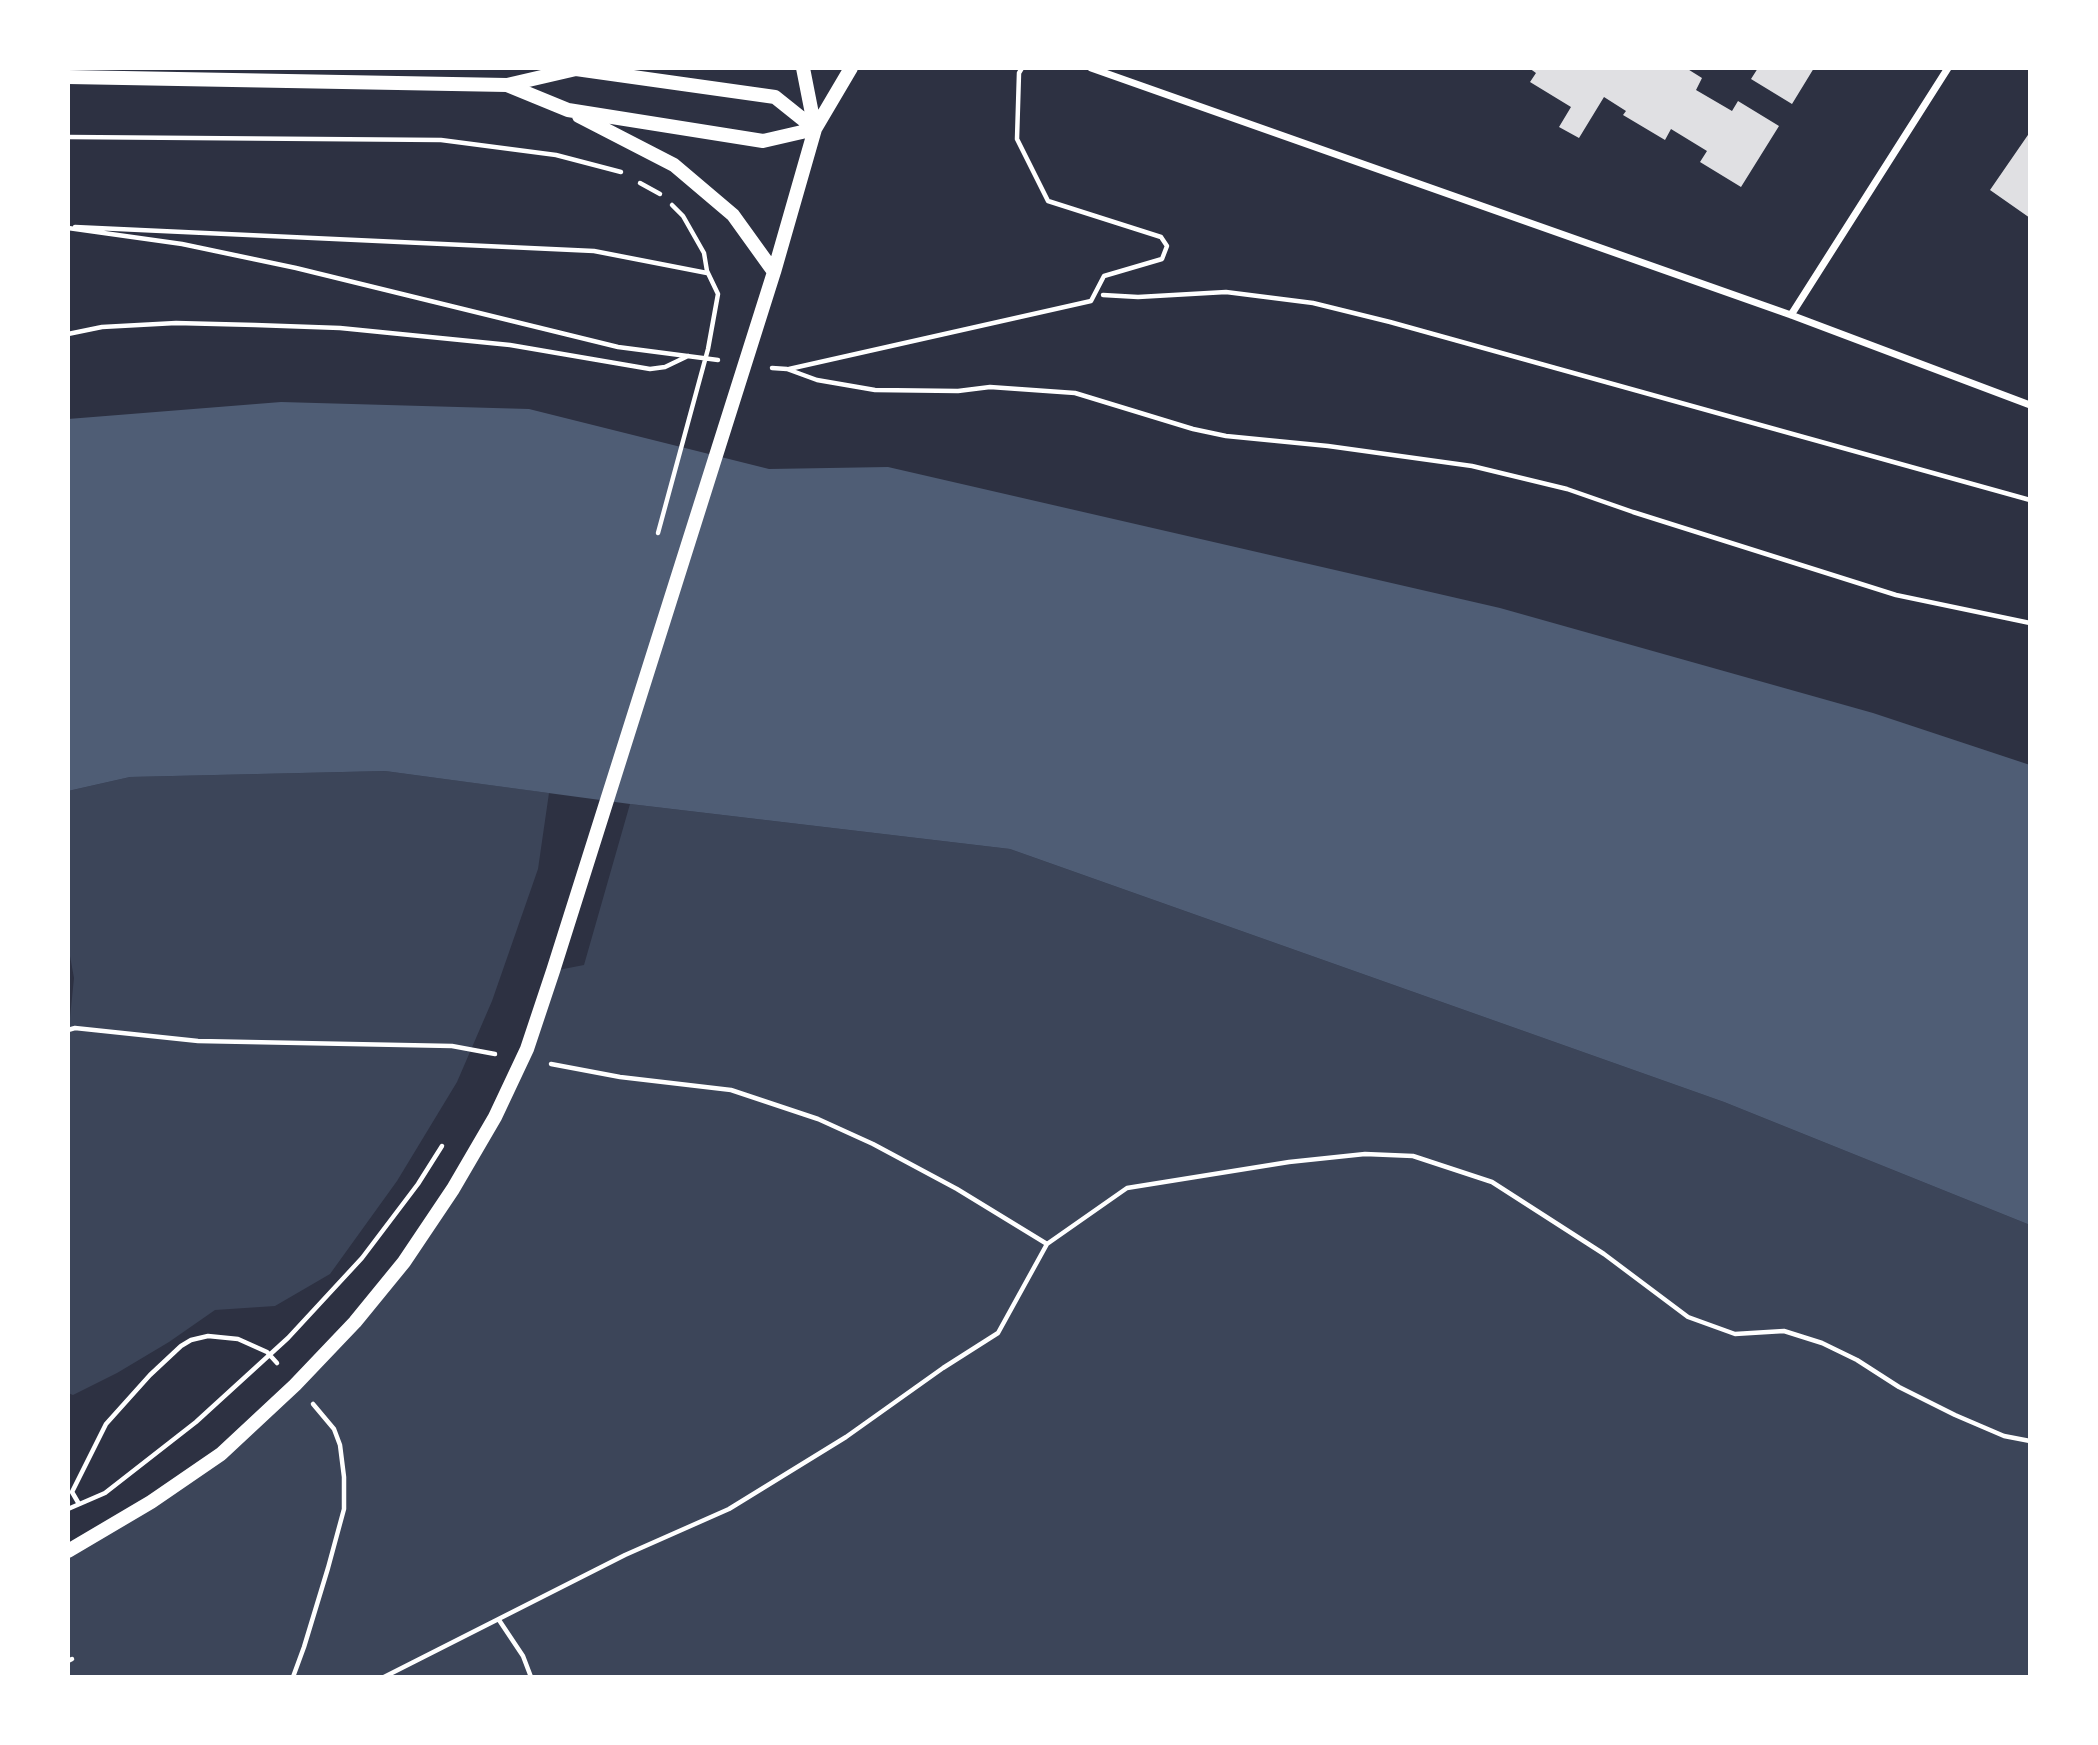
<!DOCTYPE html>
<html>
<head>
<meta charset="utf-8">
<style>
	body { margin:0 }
	#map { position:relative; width:2098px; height:1745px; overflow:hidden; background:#2d3142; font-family:Arial,sans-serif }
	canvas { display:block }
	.frame { position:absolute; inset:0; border:70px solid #fff; pointer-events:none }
</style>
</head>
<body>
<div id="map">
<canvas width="2098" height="1745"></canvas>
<div class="frame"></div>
</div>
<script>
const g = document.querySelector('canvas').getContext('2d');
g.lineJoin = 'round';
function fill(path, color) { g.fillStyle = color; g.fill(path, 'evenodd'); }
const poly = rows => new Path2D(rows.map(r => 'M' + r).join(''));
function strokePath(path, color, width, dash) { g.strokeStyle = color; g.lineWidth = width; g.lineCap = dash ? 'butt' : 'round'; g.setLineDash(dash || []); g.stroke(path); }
const green = poly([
	[385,771,549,793,538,869,492,1001,457,1082,397,1181,330,1274,275,1306,215,1310,169,1342,117,1373,73,1395,68,1393,68,1037,74,978,68,945,68,791,130,777],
	[630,804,1010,849,1724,1102,2030,1225,2030,1677,68,1677,68,1551,221,1454,355,1322,495,1117,553,971,584,965]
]);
const water = poly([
	[281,402,529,409,769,469,888,467,1500,608,1873,713,2030,765,2030,1225,1724,1102,1010,849,630,804,385,771,130,777,68,791,68,419]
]);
const building = poly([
	[1529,68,1686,68,1702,78,1696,90,1732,111,1738,101,1779,126,1741,187,1700,162,1707,151,1671,129,1665,140,1623,115,1626,111,1604,97,1579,138,1559,127,1571,107,1530,82,1536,73],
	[1758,68,1814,68,1792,104,1751,79],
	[2030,132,2030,218,1990,190]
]);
const path = poly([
	[68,137,441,140,556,155,621,172],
	[640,183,660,194],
	[75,227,594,251,707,273],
	[68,228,182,244,296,268,618,347,718,360],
	[1103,295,1138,297,1226,292,1313,303,1390,322,2030,500],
	[68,334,102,327,176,323,255,325,340,328,510,345,650,369,665,367,688,356],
	[772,368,787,369,817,380,875,390,958,391,990,387,1075,393,1193,429,1226,436,1328,446,1472,466,1567,489,1633,512,1896,595,2030,623],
	[789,369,1091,301,1104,276,1162,259,1167,246,1161,237,1048,201,1017,139,1019,73,1022,68],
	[658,533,708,349,718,294,707,271,704,253,683,216,672,205],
	[68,1030,75,1028,198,1041,452,1046,495,1054],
	[551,1064,620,1077,731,1090,818,1119,873,1144,957,1189,1047,1244],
	[79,1504,72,1492,106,1424,150,1375,181,1346,191,1340,208,1336,238,1339,267,1352,277,1363],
	[68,1509,105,1493,196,1422,288,1338,362,1258,418,1184,442,1146],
	[499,1620,523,1656,531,1677],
	[68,1661,72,1659],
	[293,1677,304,1647,328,1568,344,1509,344,1477,340,1445,334,1429,313,1404],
	[384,1677,625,1555,729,1509,846,1437,943,1368,998,1333,1047,1244,1127,1188,1289,1162,1365,1154,1413,1156,1492,1182,1604,1254,1688,1317,1735,1334,1784,1331,1822,1343,1857,1360,1899,1387,1955,1415,2004,1436,2030,1441]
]);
const minor = poly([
	[1091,68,1791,315,2030,405],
	[1791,315,1948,68]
]);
const secondary = poly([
	[803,68,815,129],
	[68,77,507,85,576,69,775,97,815,129],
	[507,85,568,110,763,141,815,129],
	[579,116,674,165,733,215,774,272],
	[68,1551,151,1502,221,1454,295,1385,355,1322,404,1262,453,1189,495,1117,527,1049,553,971,774,272,815,129,851,68]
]);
fill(green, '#3c4559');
fill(water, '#4f5d75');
fill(building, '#e0e0e3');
strokePath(path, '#fff', 4.5);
strokePath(minor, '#fff', 7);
strokePath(secondary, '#fff', 14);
</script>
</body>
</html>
